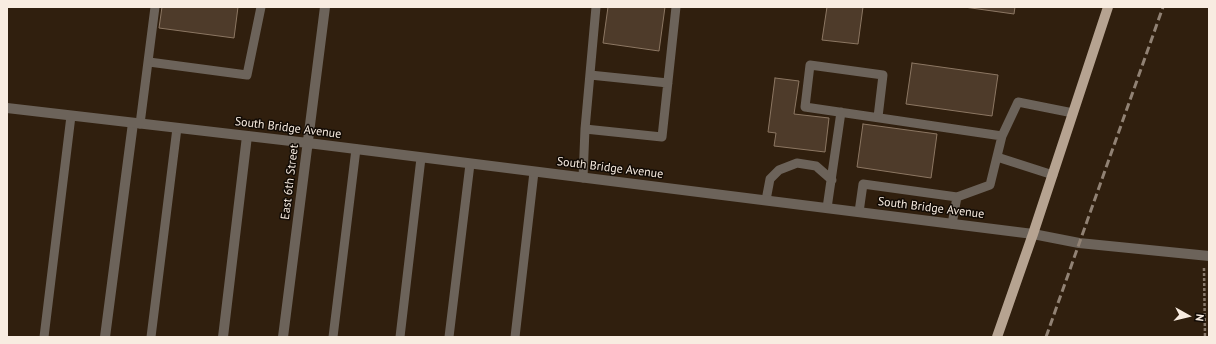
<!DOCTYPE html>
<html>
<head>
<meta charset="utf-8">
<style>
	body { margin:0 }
	#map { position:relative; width:1216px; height:344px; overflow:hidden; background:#301f0e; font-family:"PT Sans",sans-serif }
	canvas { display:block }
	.frame { position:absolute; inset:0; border:8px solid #f8ece1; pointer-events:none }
	.north { position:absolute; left:1168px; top:296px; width:40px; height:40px; -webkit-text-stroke:3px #120b05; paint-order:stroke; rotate:98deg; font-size:11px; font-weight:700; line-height:16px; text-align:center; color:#f8ece1 }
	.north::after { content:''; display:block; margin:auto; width:14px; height:18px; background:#f8ece1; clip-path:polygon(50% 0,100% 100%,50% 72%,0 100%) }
</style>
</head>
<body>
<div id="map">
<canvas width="1216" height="344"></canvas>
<div class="frame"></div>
<div class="north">N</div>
</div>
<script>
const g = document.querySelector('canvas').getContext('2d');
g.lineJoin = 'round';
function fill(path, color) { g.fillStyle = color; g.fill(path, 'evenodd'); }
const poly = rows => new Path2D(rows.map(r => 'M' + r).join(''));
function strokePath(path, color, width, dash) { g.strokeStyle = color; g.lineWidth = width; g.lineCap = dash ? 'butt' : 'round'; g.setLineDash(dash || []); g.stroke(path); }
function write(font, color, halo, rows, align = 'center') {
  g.font = font + ' "PT Sans",sans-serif'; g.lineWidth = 3; g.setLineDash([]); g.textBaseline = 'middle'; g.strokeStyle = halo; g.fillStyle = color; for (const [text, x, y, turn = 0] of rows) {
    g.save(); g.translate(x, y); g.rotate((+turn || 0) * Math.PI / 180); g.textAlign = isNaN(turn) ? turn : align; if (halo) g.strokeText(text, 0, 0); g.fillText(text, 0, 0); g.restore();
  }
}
const building = poly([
	[162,7,238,7,234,38,159,28,162,7],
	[608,7,665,7,659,51,603,43,608,7],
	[827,7,863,7,858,44,822,40,827,7],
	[964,7,1015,7,1014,14,964,7],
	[912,63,998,75,992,116,906,104,912,63],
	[775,78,799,81,794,114,829,118,825,152,774,146,776,133,768,132,775,78],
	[863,124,937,134,931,178,857,167,863,124]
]);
const path = poly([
	[1204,268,1205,337]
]);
const service = poly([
	[149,62,247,75,261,7],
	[590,75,668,83],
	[878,117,883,75,810,65,805,107,1002,136,1018,102,1073,113],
	[140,124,155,7],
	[585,129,662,137,676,7],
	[997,157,1053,175],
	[583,178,585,129,596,7],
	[766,200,770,179,779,170,797,163,816,166,832,180],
	[827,208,841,112],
	[859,212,863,184,957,197,990,185,1002,136],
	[952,224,957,197],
	[44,337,71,116],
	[151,337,177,128],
	[333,337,356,149],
	[400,337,421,158],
	[449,337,470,164],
	[515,337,534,172]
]);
const minor = poly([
	[105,337,133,123],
	[223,337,247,136]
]);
const tertiary = poly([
	[7,108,308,143,1033,234,1079,243,1209,256],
	[283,337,325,7]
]);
const primary = poly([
	[997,337,1033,234,1108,7]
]);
const rail = poly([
	[1046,337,1163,7]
]);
const streetNames = [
	["South Bridge Avenue",288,128,7],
	["South Bridge Avenue",610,168,7],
	["East 6th Street",290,182,-83],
	["South Bridge Avenue",931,208,7]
];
fill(building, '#4e3b2a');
strokePath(building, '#8c7763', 1);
strokePath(path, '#897a6c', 2.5, [3, 2]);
strokePath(service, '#6c635a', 9);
strokePath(minor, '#6c635a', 10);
strokePath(tertiary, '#6c635a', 10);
strokePath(primary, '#b6a391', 10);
strokePath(rail, '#918274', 3, [8, 4]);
write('12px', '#f8ece1', '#120b05', streetNames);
</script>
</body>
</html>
